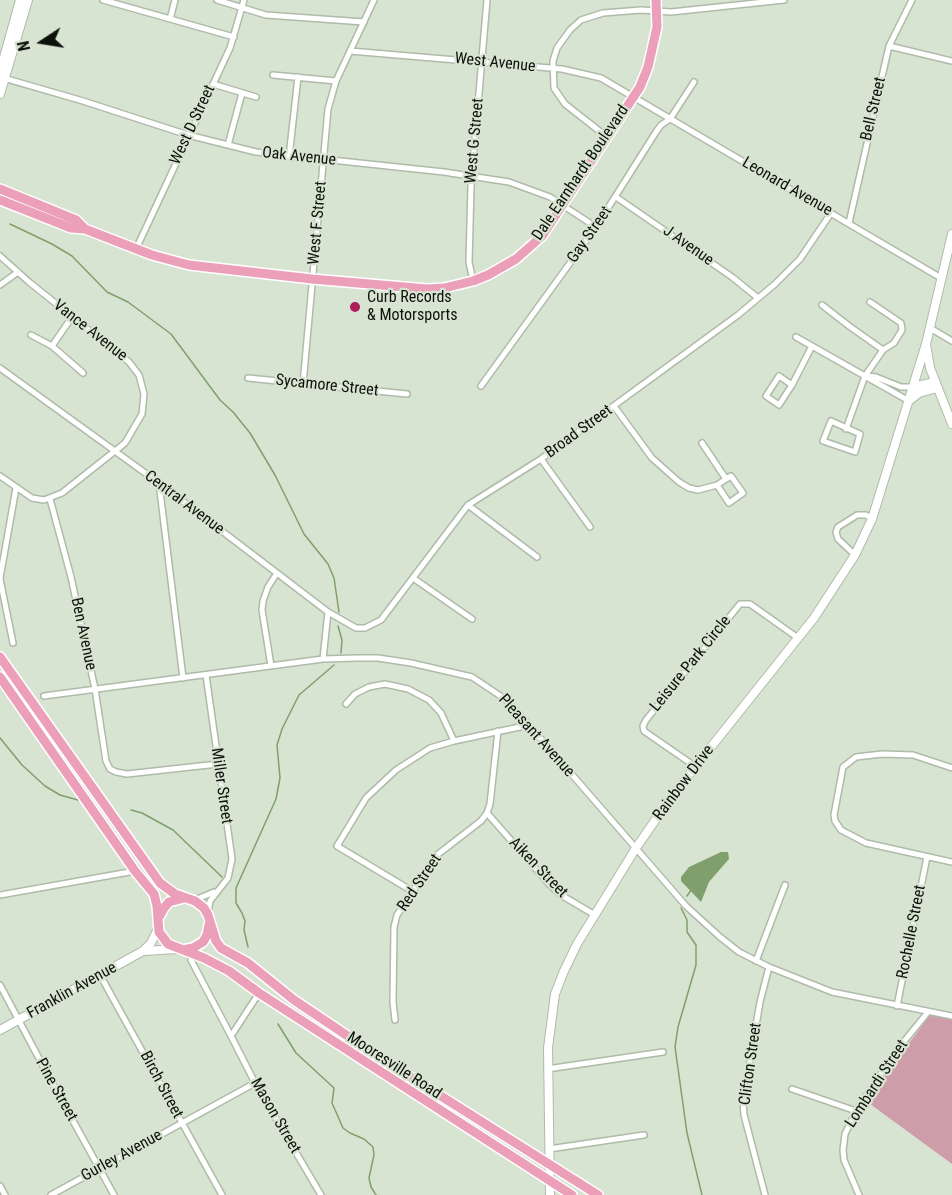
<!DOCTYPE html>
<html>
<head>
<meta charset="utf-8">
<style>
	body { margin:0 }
	#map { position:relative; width:952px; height:1195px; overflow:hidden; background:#d8e4d2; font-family:"Roboto Condensed",sans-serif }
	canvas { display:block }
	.north { position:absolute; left:12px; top:12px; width:60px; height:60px; -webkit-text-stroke:4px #d8e4d2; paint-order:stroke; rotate:258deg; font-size:16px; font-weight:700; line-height:24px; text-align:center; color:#0d110b }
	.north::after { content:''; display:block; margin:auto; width:21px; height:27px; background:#0d110b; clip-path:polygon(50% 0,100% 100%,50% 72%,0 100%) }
</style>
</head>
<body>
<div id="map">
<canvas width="952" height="1195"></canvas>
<div class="north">N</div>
</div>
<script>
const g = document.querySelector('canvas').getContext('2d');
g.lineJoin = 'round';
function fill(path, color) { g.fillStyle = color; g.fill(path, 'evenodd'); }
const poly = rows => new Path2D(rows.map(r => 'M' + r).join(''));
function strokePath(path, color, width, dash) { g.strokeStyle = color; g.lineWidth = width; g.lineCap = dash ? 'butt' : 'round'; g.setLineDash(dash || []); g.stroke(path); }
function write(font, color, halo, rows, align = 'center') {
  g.font = font + ' "Roboto Condensed",sans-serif'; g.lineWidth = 4.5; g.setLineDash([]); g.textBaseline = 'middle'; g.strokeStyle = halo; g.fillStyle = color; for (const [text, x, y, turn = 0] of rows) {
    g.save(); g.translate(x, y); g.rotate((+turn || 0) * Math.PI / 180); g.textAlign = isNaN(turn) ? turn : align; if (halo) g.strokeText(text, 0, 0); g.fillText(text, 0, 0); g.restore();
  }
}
const green = poly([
	[930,1015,952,1020,952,1164,866,1101]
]);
const water = poly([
	[721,852,728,852,729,859,709,882,701,902,681,881,681,877,689,867]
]);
const stream = poly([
	[10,224,52,244,72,256,107,292,128,302,171,334,220,400,233,412,250,433,275,475,304,534,328,564,334,578,339,612],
	[338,626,342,640,341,653],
	[0,738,22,765,45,786,60,795,78,800],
	[131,810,142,813,173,830,222,877],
	[687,896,691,890],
	[681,908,687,920,687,932,696,945,696,965,678,1027,675,1047,687,1133,702,1195],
	[248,947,244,930,245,921,242,913,236,903,236,888,276,799,280,778,277,745,282,729,299,695,334,665],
	[278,1024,296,1053,334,1088,332,1103,343,1128,350,1133,364,1139,373,1147,374,1155,369,1178,371,1187,376,1195]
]);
const street = poly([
	[103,0,234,37],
	[217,0,266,15,364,22],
	[170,19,175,0],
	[889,46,952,61],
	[350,51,562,69,601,78,941,278],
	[273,75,336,81],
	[0,77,83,101,188,135,256,152,444,172,509,182,550,197,596,227],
	[213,84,256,97],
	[607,137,565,104,554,88,553,61,557,48,570,30,581,20,603,13,641,10,671,12,784,0],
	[228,145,242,93],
	[289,157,298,77],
	[616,197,732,277,758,298],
	[849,223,889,46,912,0],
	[136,249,230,48,244,0],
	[0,256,29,282,129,362,139,375,144,394,142,414,125,443,62,493,44,500,32,498,0,476],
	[473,281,469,262,471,186,487,0],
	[0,285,18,272],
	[822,305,849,326,883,350],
	[72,317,52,346,83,373],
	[930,328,952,341],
	[31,335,52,346],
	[796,337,909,401],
	[0,368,159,483,328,612,323,659],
	[779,376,792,385,779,405,766,396,779,376],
	[867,376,876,377,901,387,913,387],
	[248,378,407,394],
	[303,384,328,109,336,81,374,0],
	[792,385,812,346],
	[481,386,596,227,656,132,661,125,670,119,694,82],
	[614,406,652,458,679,482,689,488,698,490,717,485],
	[831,421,860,434,855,452,823,441,831,421],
	[846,429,865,376,883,350,894,343,902,330,901,323,870,302],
	[702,443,726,479,731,476,743,493,729,503,717,485,726,479],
	[541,459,590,527],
	[159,483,183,678],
	[50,499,71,577,95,689,106,761,110,769,116,772,127,774,218,764],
	[468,505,537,557],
	[855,555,838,539,836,532,838,527,857,515,866,515,872,519],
	[0,578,16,488],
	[413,578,472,619],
	[0,579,13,643],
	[328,612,356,628,365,628,381,620,468,505,541,459,738,315,775,284,800,259,831,213],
	[271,666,262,610,263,601,268,587,277,573],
	[206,675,232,859,228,878,210,901,208,912],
	[44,696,323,659,357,658,378,658,411,663,472,677,505,699,529,725,686,906,720,937,739,952,769,967,832,992,952,1016],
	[346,704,355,694,369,687,385,684,408,689,429,700,441,713,454,741],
	[696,767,644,731,643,726,646,720,740,604,750,604,798,638],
	[952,768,913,755,882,754,856,757,843,767,834,815,835,821,841,830,866,843,952,862],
	[487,813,550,885,561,895,595,915],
	[412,891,337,846,366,798,396,770,430,748,454,741,529,725],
	[0,895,135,871],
	[195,900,214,892],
	[191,960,231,1036],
	[756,961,785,885],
	[100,975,222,1195],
	[0,985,51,1081,114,1195],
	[259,993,231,1036,255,1083,321,1195],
	[897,1006,927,857],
	[395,1020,393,1002,394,927,397,915,437,855,481,821,487,813,490,804,498,731],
	[547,1069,663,1052],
	[792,1089,856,1111],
	[549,1149,644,1135],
	[0,1186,5,1195],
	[51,1195,255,1083],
	[765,1195,744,1115,743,1102,760,1002,769,967],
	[859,1195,844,1160,843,1150,845,1134,856,1111,897,1050,928,1012]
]);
const secondary = poly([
	[0,72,20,0],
	[0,94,28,0],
	[952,234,926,344,930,368,952,424],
	[913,387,935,382],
	[909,401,919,393,937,388],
	[144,951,177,949],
	[0,1030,143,951,151,943,158,929],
	[550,1195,548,1048,555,994,564,971,577,944,636,848,672,796,814,618,855,555,872,519,926,344]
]);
const primary = poly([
	[0,189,76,220,85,229],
	[0,200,71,228,85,229,152,255,189,265,312,279,427,289,444,288,473,281,488,275,516,259,542,236,607,137,640,87,648,67,657,27,656,0],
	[0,657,160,883,175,894,195,901,204,908,208,915,216,941,221,948,248,963,294,1000,379,1057,598,1195],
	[0,677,135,871,154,894,157,906,159,932,168,944,204,958,229,971,259,993,572,1195],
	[159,917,164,908,169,902,184,898],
	[183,950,193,948,203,942,207,935,209,925]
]);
const markers = [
	[355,307,6,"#ac1e5a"]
];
const streetNames = [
	["West Avenue",495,63,6],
	["Bell Street",874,109,-77],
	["West D Street",193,125,-65],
	["West G Street",475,141,-85],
	["Oak Avenue",299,157,6],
	["Dale Earnhardt Boulevard",581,173,-56],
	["Leonard Avenue",787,187,30],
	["West F Street",318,223,-85],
	["Gay Street",590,235,-55],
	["J Avenue",688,246,35],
	["Vance Avenue",90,331,38],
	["Sycamore Street",327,386,6],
	["Broad Street",579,432,-36],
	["Central Avenue",184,503,37],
	["Ben Avenue",83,634,78],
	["Leisure Park Circle",691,664,-51],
	["Pleasant Avenue",536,736,48],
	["Rainbow Drive",684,783,-53],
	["Miller Street",221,786,82],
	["Aiken Street",538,868,46],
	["Red Street",420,883,-56],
	["Rochelle Street",912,932,-79],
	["Franklin Avenue",72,991,-29],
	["Clifton Street",751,1064,-82],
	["Mooresville Road",394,1066,33],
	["Lombardi Street",877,1084,-57],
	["Birch Street",161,1085,62],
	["Pine Street",56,1090,61],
	["Mason Street",275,1116,60],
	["Gurley Avenue",122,1156,-29]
];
const poiNames = [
	["Curb Records",367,298],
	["& Motorsports",367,316]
];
fill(green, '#cd9da9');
fill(water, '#7fa06d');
strokePath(stream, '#7fa06d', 1.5);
strokePath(street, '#afbba9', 8);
strokePath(secondary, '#afbba9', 10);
strokePath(primary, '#fff', 12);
strokePath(street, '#fff', 5);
strokePath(secondary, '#fff', 8);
strokePath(primary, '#ec9fb9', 9);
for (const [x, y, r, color] of markers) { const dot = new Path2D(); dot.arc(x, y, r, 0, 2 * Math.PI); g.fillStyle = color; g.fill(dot); strokePath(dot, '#d8e4d2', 2); }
write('16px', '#0d110b', '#d8e4d2', streetNames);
write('16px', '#0d110b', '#d8e4d2', poiNames, 'left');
</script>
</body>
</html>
